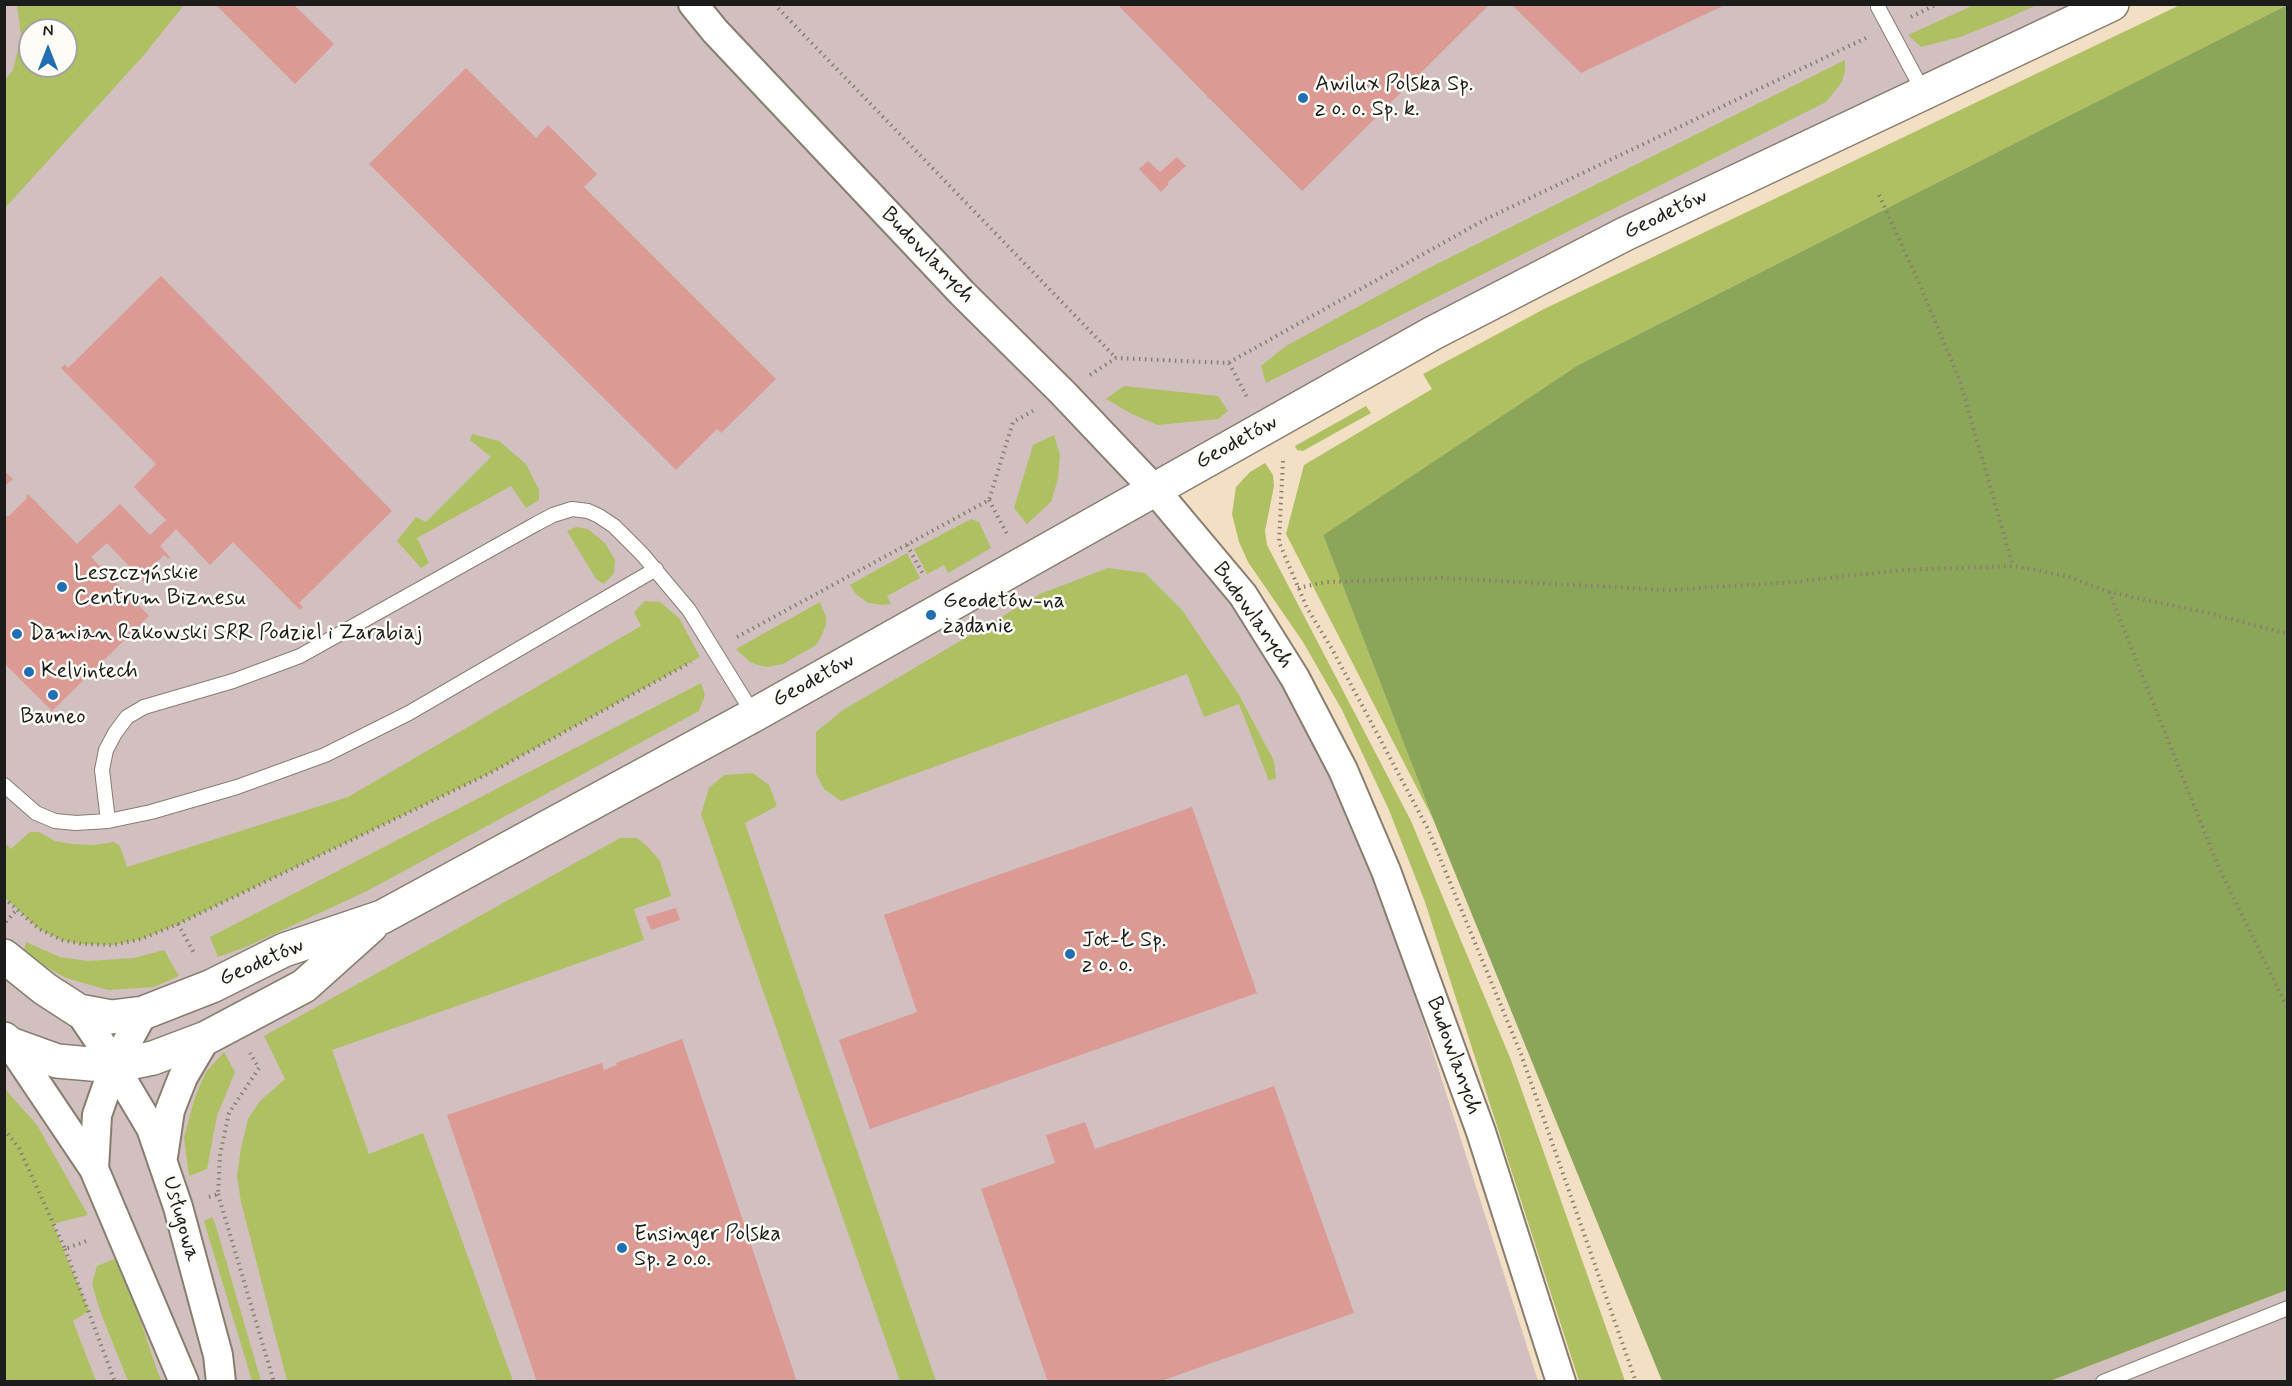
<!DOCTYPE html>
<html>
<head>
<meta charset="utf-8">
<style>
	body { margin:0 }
	#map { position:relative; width:2292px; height:1386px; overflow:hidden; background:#f3dfc3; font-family:Mynerve,sans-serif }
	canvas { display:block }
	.frame { position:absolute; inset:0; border:6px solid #1c1c1c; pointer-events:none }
	.north { position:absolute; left:18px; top:18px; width:60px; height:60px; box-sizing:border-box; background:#fdfcf7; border:2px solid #a3a29f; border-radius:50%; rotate:0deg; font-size:16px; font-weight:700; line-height:24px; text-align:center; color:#1c1c1c }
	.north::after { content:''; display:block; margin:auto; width:21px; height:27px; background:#1f6fb2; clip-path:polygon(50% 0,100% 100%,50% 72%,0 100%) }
</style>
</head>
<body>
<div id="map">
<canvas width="2292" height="1386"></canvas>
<div class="frame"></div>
<div class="north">N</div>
</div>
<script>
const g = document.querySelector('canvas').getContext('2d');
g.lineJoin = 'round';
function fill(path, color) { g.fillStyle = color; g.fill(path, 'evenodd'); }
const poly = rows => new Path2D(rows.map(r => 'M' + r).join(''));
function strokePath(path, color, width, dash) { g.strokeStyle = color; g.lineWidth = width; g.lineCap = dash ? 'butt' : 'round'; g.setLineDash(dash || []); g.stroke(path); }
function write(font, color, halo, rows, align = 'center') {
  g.font = font + ' Mynerve,sans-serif'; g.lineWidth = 5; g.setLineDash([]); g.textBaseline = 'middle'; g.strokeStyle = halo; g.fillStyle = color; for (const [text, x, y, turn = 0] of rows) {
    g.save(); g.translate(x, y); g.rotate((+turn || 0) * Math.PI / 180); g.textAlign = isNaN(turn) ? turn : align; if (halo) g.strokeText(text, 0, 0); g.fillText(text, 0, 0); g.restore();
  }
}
const industrial = poly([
	[5,5,2111,5,1155,490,1243,595,1343,770,1538,1381,5,1382],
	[30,30,66,30,66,66,30,66],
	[2287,1290,2287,1381,2050,1381]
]);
const green = poly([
	[1976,4,2037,5,2008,18,1960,37,1921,47,1908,35],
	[17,5,184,5,143,56,5,208,5,80,13,70,21,36],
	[30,30,66,30,66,66,30,66],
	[2180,5,2287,5,1578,365,1323,535,1433,819,1286,534,1304,465,1432,389,1423,374,1544,309],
	[1845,60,1845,71,1842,82,1826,102,1266,383,1261,366,1286,346,1427,269],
	[1124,386,1218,396,1228,411,1218,419,1158,425,1132,414,1106,399],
	[1366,406,1371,413,1303,451,1297,450,1295,446],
	[472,434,499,441,526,464,539,490,539,500,526,508,511,486,417,538,429,563,421,568,397,541,416,517,426,522,491,457,470,440],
	[1054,435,1060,455,1058,479,1051,502,1027,524,1014,508,1033,445],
	[1265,463,1273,475,1274,486,1265,531,1267,545,1411,821,1511,1060,1625,1381,1579,1381,1425,902,1389,810,1342,710,1303,642,1248,562,1239,542,1232,514,1236,487,1250,472],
	[971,519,979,522,991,548,948,573,944,565,927,574,914,549],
	[576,527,588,529,605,543,615,560,614,573,604,584,596,579,567,531],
	[907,553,920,578,887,596,891,604,882,605,868,603,856,594,850,585],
	[1108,568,1145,573,1182,610,1239,695,1274,761,1276,778,1269,781,1239,704,1204,717,1187,674,841,801,824,789,816,774,816,732,843,710,1040,594],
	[645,601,660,602,679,618,700,657,490,773,178,924,141,939,113,945,82,944,62,940,39,929,5,898,5,843,11,849,30,832,39,832,55,841,72,844,94,845,114,842,120,846,127,867,348,797,641,626,634,612],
	[820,602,826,617,826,625,821,637,816,645,783,664,767,667,758,665,750,662,736,649],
	[701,683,705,695,699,711,367,891,246,947,218,957,210,937],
	[753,773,769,785,777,806,745,823,936,1381,900,1381,701,814,709,788,724,775],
	[620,838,637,838,648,847,660,861,671,896,634,909,644,940,332,1050,369,1154,423,1133,513,1381,287,1381,241,1202,237,1176,241,1148,248,1119,260,1101,285,1079,264,1036],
	[26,942,60,957,88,961,134,958,164,950,179,976,154,987,108,990,66,978,23,954],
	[224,1052,235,1072,217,1116,207,1169,189,1176,184,1138,195,1097,206,1072],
	[4,1088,37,1125,88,1215,53,1224,89,1311,73,1321,96,1381,5,1381],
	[212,1217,215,1223,261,1381,252,1381,204,1221],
	[119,1257,158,1373,162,1381,128,1381,100,1311,92,1284,97,1266]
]);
const forest = poly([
	[2287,5,2287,1290,2050,1381,1662,1381,1433,819,1323,535,1578,365]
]);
const building = poly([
	[219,4,293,4,334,44,295,84,217,6],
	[1117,4,1490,4,1302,191,1209,98,1208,99,1207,96],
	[1511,4,1727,4,1581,73],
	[466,68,536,138,548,125,597,174,584,187,776,379,721,433,717,429,676,470,369,164],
	[1177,157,1186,166,1167,183,1169,184,1161,192,1139,169,1148,161,1160,172],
	[161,276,392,511,299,603,303,607,300,610,233,542,210,565,176,529,160,546,170,557,168,559,164,555,143,575,147,579,144,582,107,543,91,557,149,616,52,711,4,663,4,514,8,517,27,498,26,496,28,494,77,544,120,504,150,535,166,520,134,487,156,464,61,368,65,364,68,368],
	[4,471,13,479,4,487],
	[1192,807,1257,993,870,1129,839,1040,917,1012,884,915],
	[676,908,680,920,651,930,646,917],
	[682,1039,797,1382,537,1382,447,1115,602,1063,604,1070,617,1065,616,1063],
	[1274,1086,1354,1313,1158,1382,1048,1382,981,1189,1055,1163,1046,1135,1085,1122,1095,1149]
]);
const path = poly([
	[774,4,1116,358],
	[1911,17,1937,4],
	[1879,195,1916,276,1960,381,2013,566],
	[1229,363,1248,399],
	[1090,375,1116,358,1228,363,1486,219,1866,38],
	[1283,461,1279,542,1307,608,1332,649,1428,829,1521,1054,1636,1382],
	[989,500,1007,534],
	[907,545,924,576],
	[1298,588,1326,582,1442,578,1668,590,1793,582,1903,570,2013,566,2067,576,2109,592,2204,612,2288,634],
	[2109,592,2219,868,2288,1009],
	[737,637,989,500,1013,422,1033,411],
	[4,898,39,929,62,940,82,944,113,945,141,939,178,924,490,773,691,662],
	[6,922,17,909],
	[178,924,195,955],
	[4,1129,19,1148,65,1249,89,1240],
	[218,1194,274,1382],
	[209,1197,218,1194,220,1155,229,1113,259,1068,250,1053],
	[65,1249,115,1382]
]);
const lane = poly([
	[1878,7,1924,93],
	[4,785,36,813,55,821,76,823,108,821,102,770,106,750,115,733,127,717,144,707,233,681,300,656,536,524,553,515,572,509,588,511,599,516,614,526,642,554,689,610,754,715],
	[108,821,151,812,237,787,325,755,409,713,656,569],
	[2103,1382,2288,1308]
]);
const street = poly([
	[693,4,715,31,962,293,1063,393,1155,490,1243,595,1295,678,1343,770,1386,871,1481,1132,1561,1382],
	[79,1011,98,1039,151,1128,178,1207,218,1355,221,1382],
	[10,1044,94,1169,184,1382],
	[163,1157,170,1110,183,1077,206,1038],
	[94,1169,97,1115,114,1066,143,1013]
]);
const secondary = poly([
	[4,956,45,989,79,1011,111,1017,143,1013,212,986,284,950,382,917,754,715,1433,333,1625,234,2112,4],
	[4,1039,10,1044,57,1061,114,1066,153,1058,206,1038,304,986,371,926]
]);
const markers = [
	[1303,98,6,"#1f6fb2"],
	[62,587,6,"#1f6fb2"],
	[931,615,6,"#1f6fb2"],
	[17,634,6,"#1f6fb2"],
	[29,672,6,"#1f6fb2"],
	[53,695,6,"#1f6fb2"],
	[1070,954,6,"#1f6fb2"],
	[622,1248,6,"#1f6fb2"]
];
const poiNames = [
	["Awilux Polska Sp.",1315,85],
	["z o. o. Sp. k.",1315,110],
	["Leszczyńskie",74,574],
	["Centrum Biznesu",74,599],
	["Geodetów-na",943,602],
	["żądanie",943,627],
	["Damian Rakowski SRR Podziel i Zarabiaj",29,634],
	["Kelvintech",41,672],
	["Bauneo",53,718,"center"],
	["Jot-Ł Sp.",1082,941],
	["z o. o.",1082,966],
	["Ensinger Polska",634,1235],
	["Sp. z o.o.",634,1260]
];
const streetNames = [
	["Geodetów",1666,215,-26],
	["Budowlanych",927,256,46],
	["Geodetów",1237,443,-29],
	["Budowlanych",1252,616,55],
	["Geodetów",814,681,-29],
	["Geodetów",262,963,-24],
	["Budowlanych",1453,1056,70],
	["Usługowa",180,1219,74]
];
fill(industrial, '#d2bfbf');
fill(green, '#afc063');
fill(forest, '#8ba659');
fill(building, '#db9a94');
strokePath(lane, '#887e70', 16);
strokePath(street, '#887e70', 32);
strokePath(secondary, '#887e70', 36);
strokePath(path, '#887e70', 4, [1.5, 4.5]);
strokePath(lane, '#fff', 14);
strokePath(street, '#fff', 28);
strokePath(secondary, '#fff', 33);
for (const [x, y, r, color] of markers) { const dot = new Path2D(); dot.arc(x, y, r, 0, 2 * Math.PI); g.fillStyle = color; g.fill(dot); strokePath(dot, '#fdfcf7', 2); }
write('22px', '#1c1c1c', '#fdfcf7', poiNames, 'left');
write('22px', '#1c1c1c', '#fdfcf7', streetNames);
</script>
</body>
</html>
